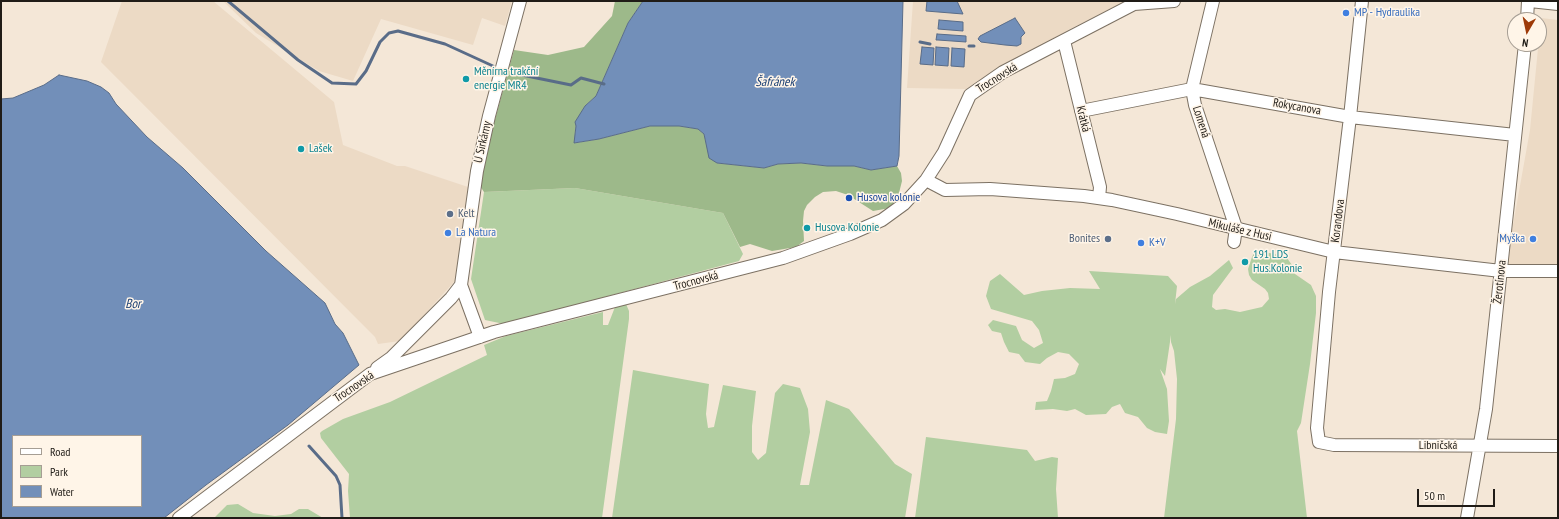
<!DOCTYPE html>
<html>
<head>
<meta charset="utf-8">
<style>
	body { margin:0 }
	#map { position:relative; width:1559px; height:519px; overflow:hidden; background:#f4e7d7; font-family:"PT Sans Narrow",sans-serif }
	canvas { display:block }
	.frame { position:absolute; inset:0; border:2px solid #201c17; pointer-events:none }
	.legend { position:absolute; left:12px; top:435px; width:130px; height:72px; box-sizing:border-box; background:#fff5e8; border:1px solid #a69e94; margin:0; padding:5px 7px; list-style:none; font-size:12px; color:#201c17 }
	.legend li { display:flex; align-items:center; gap:8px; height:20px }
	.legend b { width:20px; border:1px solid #a69e94 }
	.north { position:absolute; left:1507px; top:12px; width:40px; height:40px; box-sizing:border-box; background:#fff5e8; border:1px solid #a69e94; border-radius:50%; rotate:189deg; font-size:11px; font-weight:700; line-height:16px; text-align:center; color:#201c17 }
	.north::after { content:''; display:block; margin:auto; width:14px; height:18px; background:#9e3a08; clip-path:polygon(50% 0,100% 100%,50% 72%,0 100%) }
	.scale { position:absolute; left:1417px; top:489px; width:78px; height:18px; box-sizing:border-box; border:2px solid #201c17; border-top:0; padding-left:5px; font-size:12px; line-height:14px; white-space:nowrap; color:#201c17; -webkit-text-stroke:3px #fff5e8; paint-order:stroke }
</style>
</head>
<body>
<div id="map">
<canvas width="1559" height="519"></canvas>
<div class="frame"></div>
<ul class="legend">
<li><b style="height:5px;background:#fff"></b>Road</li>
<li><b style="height:11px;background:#b2cea1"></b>Park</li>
<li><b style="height:11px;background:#728fb9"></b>Water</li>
</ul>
<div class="north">N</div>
<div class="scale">50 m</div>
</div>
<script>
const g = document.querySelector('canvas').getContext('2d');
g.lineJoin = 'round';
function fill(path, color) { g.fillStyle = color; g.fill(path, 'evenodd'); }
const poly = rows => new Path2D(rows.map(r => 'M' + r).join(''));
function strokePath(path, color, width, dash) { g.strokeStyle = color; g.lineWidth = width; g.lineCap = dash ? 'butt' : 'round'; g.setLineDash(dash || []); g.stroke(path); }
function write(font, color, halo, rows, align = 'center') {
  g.font = font + ' "PT Sans Narrow",sans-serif'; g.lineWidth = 3; g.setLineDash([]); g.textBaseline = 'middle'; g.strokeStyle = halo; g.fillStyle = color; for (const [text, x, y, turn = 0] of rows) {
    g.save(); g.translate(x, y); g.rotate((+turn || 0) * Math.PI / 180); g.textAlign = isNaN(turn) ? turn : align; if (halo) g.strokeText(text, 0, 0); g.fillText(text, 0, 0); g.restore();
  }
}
const built = poly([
	[122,1,213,1,334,102,343,145,397,166,405,166,468,187,455,281,400,341,378,344,375,337,101,62],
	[223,1,512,1,505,26,482,18,473,45,381,19,353,81,319,71,256,33],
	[913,1,1126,1,1070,29,966,89,907,88],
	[1541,18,1558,20,1558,265,1506,264,1530,130]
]);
const green = poly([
	[575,188,723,213,743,254,739,261,504,324,485,320,471,279,484,192],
	[1256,250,1274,254,1287,258,1292,265,1295,274,1311,285,1316,296,1316,313,1310,364,1301,423,1297,431,1307,518,1164,518,1176,419,1177,379,1174,351,1171,342,1171,335,1165,376,1160,369,1167,389,1169,421,1167,434,1155,432,1147,428,1138,417,1125,413,1120,404,1112,407,1106,414,1086,415,1075,409,1067,411,1053,409,1035,410,1036,402,1047,401,1051,391,1054,379,1065,378,1075,374,1079,364,1069,354,1058,352,1047,358,1040,364,1025,362,1019,354,1009,352,1004,342,1001,333,992,331,988,325,993,320,1016,326,1022,340,1034,348,1043,343,1039,330,1032,321,991,309,986,296,990,281,1000,274,1024,295,1042,291,1070,288,1100,289,1089,271,1168,276,1177,286,1175,304,1176,299,1190,287,1210,276,1229,260,1233,268,1213,295,1212,307,1216,310,1225,309,1240,312,1262,307,1269,299,1268,293,1265,289,1252,280,1249,275,1248,269,1252,257],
	[626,304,629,311,629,319,602,518,350,518,348,491,349,474,321,438,320,433,322,431,343,419,390,402,487,355,484,345,506,336,603,312,603,325,608,325,615,307],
	[633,370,709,384,706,414,708,428,714,427,723,385,756,391,752,426,752,452,758,460,766,453,775,393,783,384,800,388,808,409,810,432,800,485,809,485,826,400,849,409,895,464,912,474,905,518,612,518],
	[926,437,1027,450,1035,461,1052,457,1058,458,1056,489,1058,518,915,518],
	[238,504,253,513,275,516,291,514,299,509,308,509,323,518,214,518,227,505]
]);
const forest = poly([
	[615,1,643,1,628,23,596,96,585,106,576,126,575,143,599,139,650,126,679,126,698,129,704,134,707,144,717,163,764,168,778,164,801,163,827,166,854,166,871,170,897,166,901,173,902,181,898,197,890,208,873,211,848,195,836,191,823,192,815,197,807,205,804,211,803,221,804,241,796,247,772,251,750,244,740,247,723,213,575,188,484,192,480,186,485,156,514,50,548,55,584,47,612,16]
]);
const water = poly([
	[643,1,903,1,899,156,897,166,871,170,854,166,827,166,801,163,778,164,764,168,717,163,709,158,704,134,698,129,679,126,650,126,599,139,574,143,576,126,575,122,585,106,596,96,628,23,643,1],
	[927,1,957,1,963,14,926,11,927,1],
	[1015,18,1025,33,1021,37,1021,44,1017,46,1005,45,981,42,978,39,980,36,1015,18],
	[939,20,963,22,963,31,938,29,939,20],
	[937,34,966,36,966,42,938,40,936,40,937,34],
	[922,47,934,48,933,65,920,64,922,47],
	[936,47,949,48,948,66,935,65,936,47],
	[952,48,965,49,964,67,951,66,952,48],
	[59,75,87,81,101,87,109,93,116,104,147,137,183,168,266,251,325,303,335,324,343,333,359,365,288,425,206,485,164,518,1,518,1,99,13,98,44,85,59,75],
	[13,436,141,436,141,506,13,506,13,436]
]);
const stream = poly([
	[228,1,298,60,332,83,356,84,366,71,380,42,389,33,398,31,445,44,493,66],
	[920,42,930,44],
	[969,46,974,46],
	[512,73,571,85,581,78,604,84],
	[309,446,336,476,340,485,342,518]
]);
const minor = poly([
	[1213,1,1192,89,1195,105,1236,228,1234,242],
	[1362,1,1350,117,1329,292,1317,428,1319,442,1334,445,1558,446],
	[1530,1,1558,4],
	[1527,20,1528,1],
	[1064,41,1100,187,1099,198],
	[1081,111,1192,89,1350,117,1515,135],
	[926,180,945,190,990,189,1084,196,1112,200,1177,214,1334,252,1501,271,1558,271],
	[461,285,480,337],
	[377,368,391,358,451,298,461,285,477,171,489,116,520,1],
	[179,518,370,374,494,332,783,258,850,234,882,220,904,204,926,180,944,152,970,95,1003,72,1134,4,1174,1],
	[1467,518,1486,409,1525,44]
]);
const markers = [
	[1346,13,4,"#3f7fe0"],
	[466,79,4,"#0f9aa8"],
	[301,149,4,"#0f9aa8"],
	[849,198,4,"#1a4fb4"],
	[450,214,4,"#5c6f8a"],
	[807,228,4,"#0f9aa8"],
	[448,233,4,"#3f7fe0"],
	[1108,239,4,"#5c6f8a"],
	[1533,239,4,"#3f7fe0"],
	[1141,243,4,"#3f7fe0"],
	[1245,262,4,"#0f9aa8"]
];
const shopNames = [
	["MP - Hydraulika",1354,13],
	["La Natura",456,233],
	["Myška",1525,239,"right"],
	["K+V",1149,243]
];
const cultureNames = [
	["Měnírna trakční",474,72],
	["energie MR4",474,86],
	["Lašek",309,149],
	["Husova Kolonie",815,228],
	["191 LDS",1253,255],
	["Hus.Kolonie",1253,269]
];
const streetNames = [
	["Trocnovská",997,78,-32],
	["Rokycanova",1297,107,10],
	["Krátká",1083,119,76],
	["Lomená",1201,122,72],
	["U Sirkárny",483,142,-77],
	["Korandova",1338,221,-83],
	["Mikuláše z Husi",1240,230,13],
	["Trocnovská",696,281,-15],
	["Žerotínova",1500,282,-84],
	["Trocnovská",354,387,-34],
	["Libničská",1438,446]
];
const transitNames = [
	["Husova kolonie",857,198]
];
const serviceNames = [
	["Kelt",458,214],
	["Bonites",1100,239,"right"]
];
const waterNames = [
	["Šafránek",775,82],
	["Bor",133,304]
];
fill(built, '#ecdac5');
fill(green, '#b2cea1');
fill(forest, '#9db98a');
fill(water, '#728fb9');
strokePath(water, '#596c88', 1);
strokePath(stream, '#596c88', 3);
strokePath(minor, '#7c7163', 14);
strokePath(minor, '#fff', 12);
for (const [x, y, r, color] of markers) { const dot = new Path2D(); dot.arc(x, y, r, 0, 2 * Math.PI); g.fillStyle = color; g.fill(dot); strokePath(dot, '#fff5e8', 1.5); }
write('12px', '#366cbe', '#fff5e8', shopNames, 'left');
write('12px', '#0d838f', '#fff5e8', cultureNames, 'left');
write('12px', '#201c17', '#fff5e8', streetNames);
write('12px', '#164399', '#fff5e8', transitNames, 'left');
write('12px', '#4e5e75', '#fff5e8', serviceNames, 'left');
write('italic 13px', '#183d73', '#fff5e8', waterNames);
</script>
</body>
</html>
